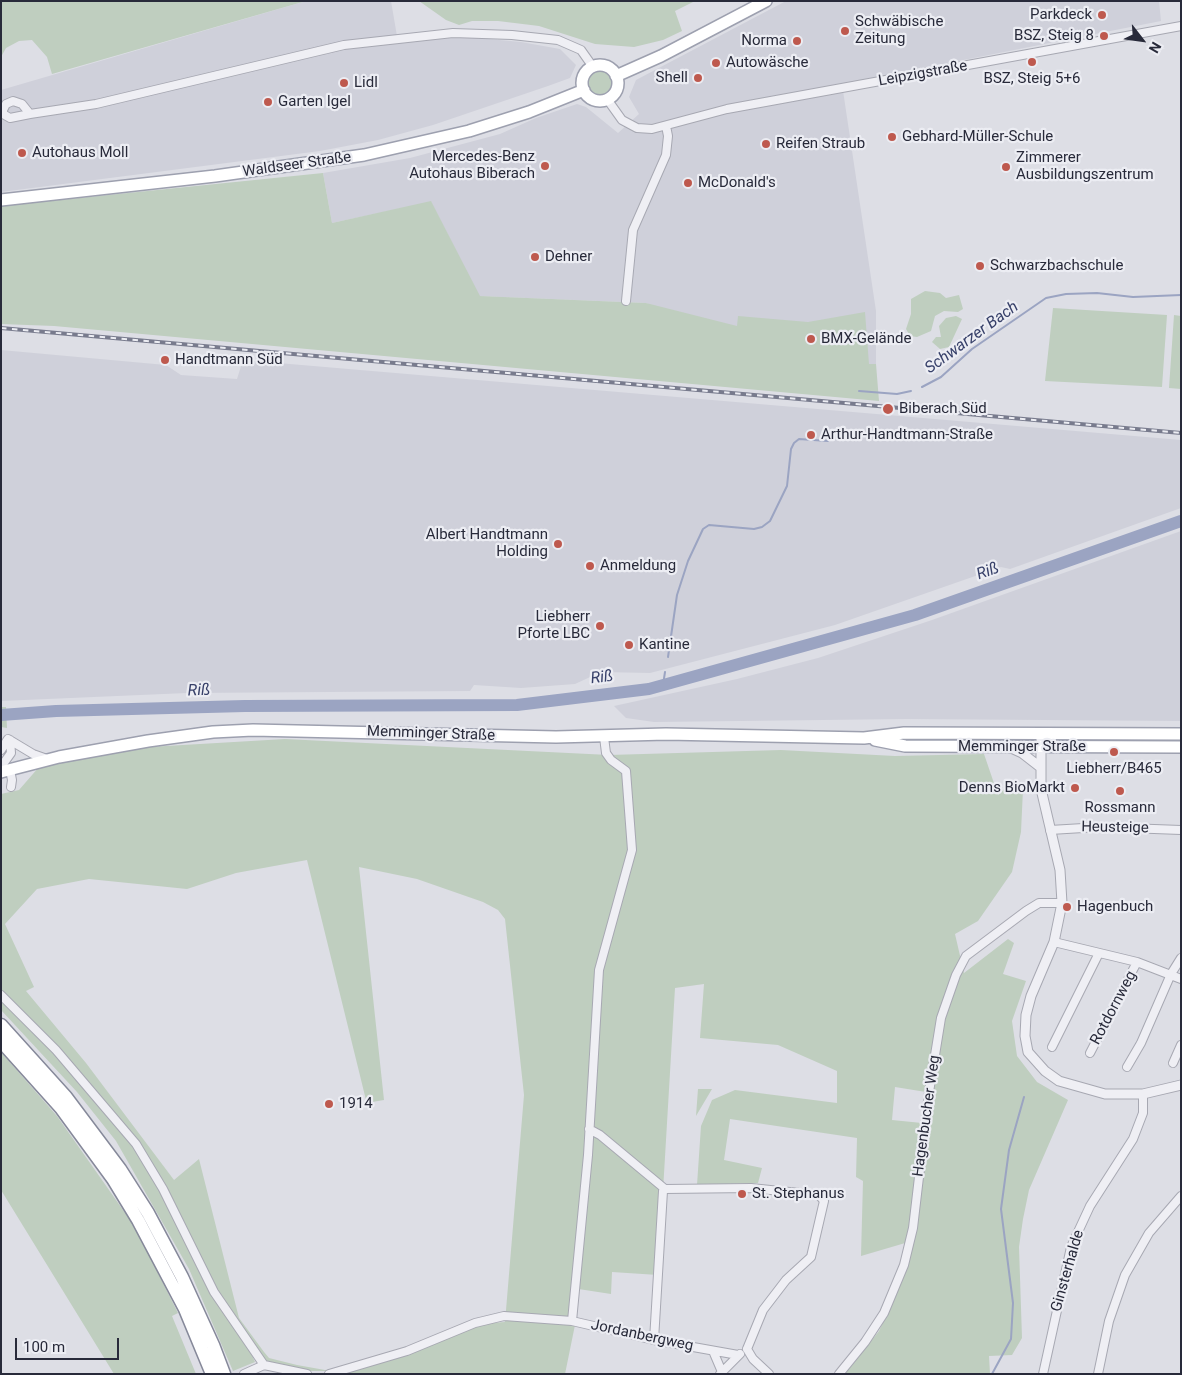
<!DOCTYPE html>
<html>
<head>
<meta charset="utf-8">
<style>
	body { margin:0 }
	#map { position:relative; width:1182px; height:1375px; overflow:hidden; background:#dddee5; font-family:Roboto,sans-serif }
	canvas { display:block }
	.frame { position:absolute; inset:0; border:2px solid #282a3a; pointer-events:none }
	.north { position:absolute; left:1117px; top:15px; width:50px; height:50px; -webkit-text-stroke:4px #ecedf3; paint-order:stroke; rotate:120deg; font-size:14px; font-weight:700; line-height:20px; text-align:center; color:#282a3a }
	.north::after { content:''; display:block; margin:auto; width:18px; height:22px; background:#282a3a; clip-path:polygon(50% 0,100% 100%,50% 72%,0 100%) }
	.scale { position:absolute; left:15px; top:1338px; width:104px; height:22px; box-sizing:border-box; border:2px solid #282a3a; border-top:0; padding-left:6px; font-size:15px; line-height:18px; white-space:nowrap; color:#282a3a; -webkit-text-stroke:4px #ecedf3; paint-order:stroke }
</style>
</head>
<body>
<div id="map">
<canvas width="1182" height="1375"></canvas>
<div class="frame"></div>
<div class="north">N</div>
<div class="scale">100 m</div>
</div>
<script>
const g = document.querySelector('canvas').getContext('2d');
g.lineJoin = 'round';
function fill(path, color) { g.fillStyle = color; g.fill(path, 'evenodd'); }
const poly = rows => new Path2D(rows.map(r => 'M' + r).join(''));
function strokePath(path, color, width, dash) { g.strokeStyle = color; g.lineWidth = width; g.lineCap = dash ? 'butt' : 'round'; g.setLineDash(dash || []); g.stroke(path); }
function write(font, color, halo, rows, align = 'center') {
  g.font = font + ' Roboto,sans-serif'; g.lineWidth = 4.5; g.setLineDash([]); g.textBaseline = 'middle'; g.strokeStyle = halo; g.fillStyle = color; for (const [text, x, y, turn = 0] of rows) {
    g.save(); g.translate(x, y); g.rotate((+turn || 0) * Math.PI / 180); g.textAlign = isNaN(turn) ? turn : align; if (halo) g.strokeText(text, 0, 0); g.fillText(text, 0, 0); g.restore();
  }
}
const built = poly([
	[306,1,391,1,398,42,467,37,521,42,560,49,576,65,570,78,548,86,433,125,378,140,320,151,1,192,1,90],
	[786,1,1159,1,1161,21,842,84,876,311,876,364,812,365,646,303,479,296,431,202,332,223,323,173,410,158,500,134,536,118,577,104,586,107,618,133,639,114,629,97,636,80],
	[1,350,166,365,181,375,237,379,243,360,1181,440,1181,508,1010,569,1001,567,835,625,650,673,601,672,575,684,521,688,474,685,470,691,187,693,1,701],
	[1181,531,1181,721,907,719,654,722,626,718,614,706,737,679,818,658,932,620]
]);
const green = poly([
	[1,1,306,1,52,74,47,57,32,40,19,41,6,48,1,57],
	[419,1,695,1,675,11,682,31,663,40,634,47,595,44,539,26,498,21,472,21,459,25,446,20],
	'587 83a13 13 0 1 1 26 0a13 13 0 1 1-26 0Z',
	[323,173,332,223,431,201,480,296,646,303,737,326,738,316,808,322,865,312,869,364,876,364,879,401,54,326,1,324,1,206],
	[925,291,940,293,946,298,959,295,963,309,958,312,944,311,935,316,931,331,917,337,910,336,906,329,911,314,911,299],
	[1053,308,1167,315,1162,387,1045,381],
	[1174,315,1181,316,1181,389,1169,388],
	[956,316,962,319,949,347,940,349,932,342,936,337,941,337,939,326,946,318],
	[1,707,6,707,7,728,1,727],
	[285,739,609,755,781,750,895,756,984,754,998,795,1011,782,1023,789,1021,832,1012,872,978,921,955,934,964,973,1008,939,1014,943,1003,974,1026,981,1012,1021,1017,1056,1037,1082,1068,1100,1029,1190,1023,1219,1019,1247,1022,1338,1012,1355,989,1356,990,1374,845,1374,879,1331,892,1303,912,1241,861,1256,863,1181,856,1177,857,1138,730,1119,724,1160,762,1168,758,1183,697,1185,701,1126,712,1100,735,1090,837,1103,837,1071,778,1045,700,1038,704,984,675,988,658,1275,612,1272,611,1294,572,1288,575,1325,565,1374,343,1374,478,1324,505,1322,524,1095,505,919,498,910,483,902,417,879,359,867,384,1100,372,1102,366,1100,307,860,236,873,187,889,89,879,37,889,5,924,34,987,26,991,86,1063,174,1180,199,1159,239,1318,264,1352,269,1358,297,1365,325,1370,346,1368,330,1371,309,1371,265,1362,226,1308,222,1311,250,1351,255,1362,233,1371,189,1269,116,1141,77,1092,1,1010,1,794,19,790,39,767,132,748],
	[895,1087,926,1092,922,1123,892,1120],
	[1,1052,57,1116,135,1227,178,1313,172,1316,196,1374,114,1374,1,1190],
	[698,1089,712,1089,696,1116]
]);
const stream = poly([
	[922,387,941,377,972,349,1046,298,1066,294,1097,293,1133,297,1181,295],
	[859,391,897,394,911,391],
	[668,657,677,595,688,561,703,529,709,525,754,529,762,527,770,521,787,486,791,449,794,443,799,439,828,441],
	[663,685,665,672],
	[992,1374,1011,1339,1013,1303,1001,1209,1009,1150,1024,1097]
]);
const river = poly([
	[1,715,56,711,245,706,517,705,649,689,915,615,1181,521]
]);
const minor = poly([
	[607,99,622,120,637,128,652,129,727,109,1181,26],
	[30,114,10,118,3,114,3,110,6,104,13,101,22,104,30,114,96,104,344,45,453,33,512,35,558,40,581,50,593,67],
	[626,301,633,230,666,155,668,136,666,126],
	[1,750,8,739,33,754,47,759],
	[1,767,11,753,10,740],
	[10,770,12,780,11,787],
	[1050,830,1100,827,1181,830],
	[1054,942,1137,962,1181,979],
	[1,995,56,1050,136,1144,163,1189,214,1292,264,1365],
	[1052,1047,1099,953],
	[1090,1053,1137,962],
	[1173,1063,1181,1045],
	[1127,1067,1141,1043,1171,974,1181,958],
	[589,1129,600,1135,665,1189],
	[572,1321,588,1155,599,970,632,850,626,771,611,760,606,753,604,737],
	[654,1340,663,1191,665,1189,751,1188,819,1195,824,1201,811,1257,786,1280,763,1310,747,1349],
	[747,1349,753,1359,769,1374],
	[713,1351,722,1372],
	[244,1374,264,1365,307,1374],
	[329,1374,407,1351,475,1323,504,1316,572,1321,654,1340,738,1355],
	[720,1374,740,1354],
	[839,1374,865,1342,884,1313,904,1265,913,1228,929,1092,941,1018,956,975,966,956,1026,911,1039,903,1062,903],
	[1043,1374,1071,1247,1090,1206,1133,1139,1143,1113,1143,1094],
	[1098,1374,1109,1321,1125,1275,1149,1233,1181,1196]
]);
const tertiary = poly([
	[1041,733,1041,789,1060,870,1062,903,1054,942,1031,996,1026,1015,1025,1036,1028,1052,1045,1071,1059,1081,1105,1094,1143,1094,1181,1085],
	[1011,748,1022,753,1040,767]
]);
const primary = poly([
	'582 83a18 18 0 1 1 36 0a18 18 0 1 1-36 0Z',
	[616,76,661,56,766,1],
	[1,200,215,176,364,155,469,131,529,112,584,90],
	[875,740,905,746,1181,747],
	[1,772,59,757,148,741,213,732,253,730,556,737,666,734,864,738,904,733,1181,734]
]);
const trunk = poly([
	[1,1025,66,1097,120,1169,148,1213,182,1277,213,1345,224,1374],
	[1,1041,61,1108,113,1179,138,1220,185,1309,212,1374]
]);
const rail = poly([
	[1,328,1181,433]
]);
const markers = [
	[1102,15,5,"#be594e"],
	[845,31,5,"#be594e"],
	[1104,36,5,"#be594e"],
	[797,41,5,"#be594e"],
	[1032,62,5,"#be594e"],
	[716,63,5,"#be594e"],
	[698,78,5,"#be594e"],
	[344,83,5,"#be594e"],
	[268,102,5,"#be594e"],
	[892,137,5,"#be594e"],
	[766,144,5,"#be594e"],
	[22,153,5,"#be594e"],
	[545,166,5,"#be594e"],
	[1006,167,5,"#be594e"],
	[688,183,5,"#be594e"],
	[535,257,5,"#be594e"],
	[980,266,5,"#be594e"],
	[811,339,5,"#be594e"],
	[165,360,5,"#be594e"],
	[888,409,6,"#be594e"],
	[811,435,5,"#be594e"],
	[558,544,5,"#be594e"],
	[590,566,5,"#be594e"],
	[600,626,5,"#be594e"],
	[629,645,5,"#be594e"],
	[1114,752,5,"#be594e"],
	[1075,788,5,"#be594e"],
	[1120,791,5,"#be594e"],
	[1067,907,5,"#be594e"],
	[329,1104,5,"#be594e"],
	[742,1194,5,"#be594e"]
];
const poiNames = [
	["Parkdeck",1092,15,"right"],
	["Schwäbische",855,22],
	["Zeitung",855,39],
	["BSZ, Steig 8",1094,36,"right"],
	["Norma",787,41,"right"],
	["Autowäsche",726,63],
	["Shell",688,78,"right"],
	["BSZ, Steig 5+6",1032,79,"center"],
	["Lidl",354,83],
	["Garten Igel",278,102],
	["Gebhard-Müller-Schule",902,137],
	["Reifen Straub",776,144],
	["Autohaus Moll",32,153],
	["Mercedes-Benz",535,157,"right"],
	["Autohaus Biberach",535,174,"right"],
	["Zimmerer",1016,158],
	["Ausbildungszentrum",1016,175],
	["McDonald's",698,183],
	["Dehner",545,257],
	["Schwarzbachschule",990,266],
	["BMX-Gelände",821,339],
	["Handtmann Süd",175,360],
	["Biberach Süd",899,409],
	["Arthur-Handtmann-Straße",821,435],
	["Albert Handtmann",548,535,"right"],
	["Holding",548,552,"right"],
	["Anmeldung",600,566],
	["Liebherr",590,617,"right"],
	["Pforte LBC",590,634,"right"],
	["Kantine",639,645],
	["Liebherr/B465",1114,769,"center"],
	["Denns BioMarkt",1065,788,"right"],
	["Rossmann",1120,808,"center"],
	["Hagenbuch",1077,907],
	["1914",339,1104],
	["St. Stephanus",752,1194]
];
const streetNames = [
	["Leipzigstraße",923,74,-10],
	["Waldseer Straße",297,165,-8],
	["Memminger Straße",431,734,2],
	["Memminger Straße",1022,747],
	["Heusteige",1115,828,1],
	["Rotdornweg",1114,1008,-62],
	["Hagenbucher Weg",927,1116,-82],
	["Ginsterhalde",1068,1271,-74],
	["Jordanbergweg",642,1336,12]
];
const waterNames = [
	["Schwarzer Bach",972,338,-36],
	["Riß",988,572,-20],
	["Riß",602,678,-7],
	["Riß",199,691,-2]
];
fill(built, '#cfd0da');
fill(green, '#bfcebf');
strokePath(stream, '#9ba4c2', 2);
strokePath(river, '#9ba4c2', 12);
strokePath(minor, '#a7a8b2', 10);
strokePath(tertiary, '#a7a8b2', 11);
strokePath(primary, '#9da0af', 14);
strokePath(trunk, '#86899a', 15);
strokePath(minor, '#efeff4', 8);
strokePath(tertiary, '#efeff4', 9);
strokePath(primary, '#fff', 11);
strokePath(trunk, '#fff', 12);
strokePath(rail, '#787b8d', 4);
strokePath(rail, '#ecedf3', 2, [5.5]);
for (const [x, y, r, color] of markers) { const dot = new Path2D(); dot.arc(x, y, r, 0, 2 * Math.PI); g.fillStyle = color; g.fill(dot); strokePath(dot, '#ecedf3', 2); }
write('15px', '#282a3a', '#ecedf3', poiNames, 'left');
write('15px', '#282a3a', '#ecedf3', streetNames);
write('italic 16px', '#374069', '#ecedf3', waterNames);
</script>
</body>
</html>
